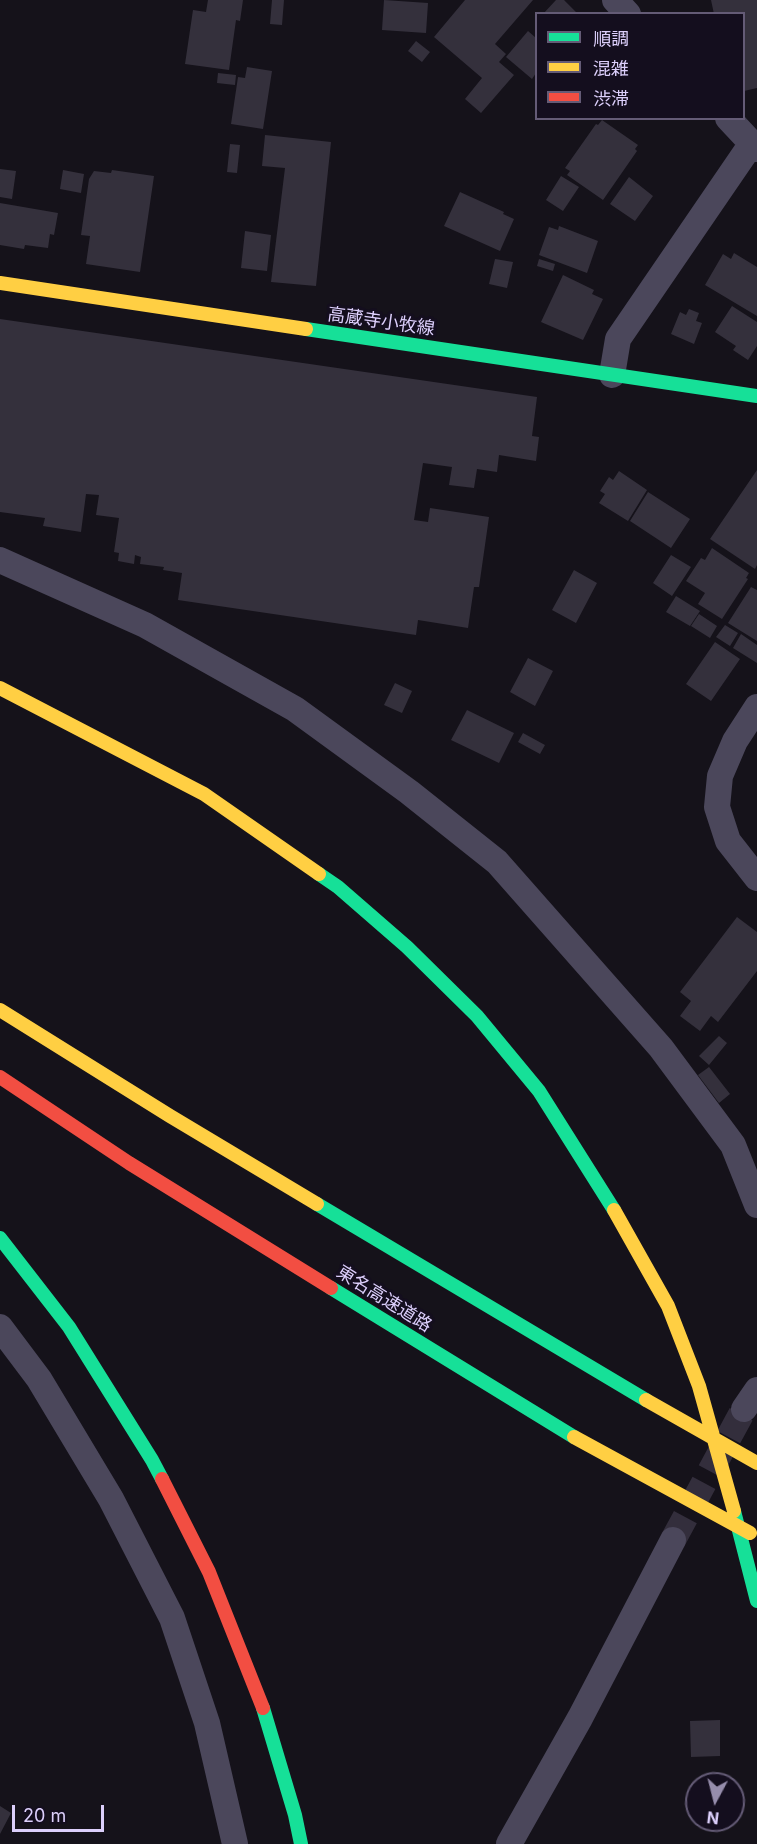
<!DOCTYPE html>
<html>
<head>
<meta charset="utf-8">
<style>
	body { margin:0 }
	#map { position:relative; width:757px; height:1844px; overflow:hidden; background:#15121a; font-family:Inter,"Noto Sans JP",sans-serif }
	canvas { display:block }
	.legend { position:absolute; left:535px; top:12px; width:210px; height:108px; box-sizing:border-box; background:#140e1e; border:2px solid #645b76; margin:0; padding:8px 10px; list-style:none; font-size:18px; color:#dccffb }
	.legend li { display:flex; align-items:center; gap:12px; height:30px }
	.legend b { width:30px; border:2px solid #645b76 }
	.north { position:absolute; left:685px; top:1772px; width:60px; height:60px; box-sizing:border-box; background:#140e1e; border:2px solid #645b76; border-radius:50%; rotate:187deg; font-size:16px; font-weight:700; line-height:24px; text-align:center; color:#dccffb }
	.north::after { content:''; display:block; margin:auto; width:21px; height:27px; background:#968dac; clip-path:polygon(50% 0,100% 100%,50% 72%,0 100%) }
	.scale { position:absolute; left:12px; top:1805px; width:92px; height:27px; box-sizing:border-box; border:3px solid #dccffb; border-top:0; padding-left:8px; font-size:18px; line-height:21px; white-space:nowrap; color:#dccffb; -webkit-text-stroke:4px #140e1e; paint-order:stroke }
</style>
</head>
<body>
<div id="map">
<canvas width="757" height="1844"></canvas>
<ul class="legend">
<li><b style="height:8px;background:#16e098"></b>順調</li>
<li><b style="height:8px;background:#ffcf43"></b>混雑</li>
<li><b style="height:8px;background:#f24e42"></b>渋滞</li>
</ul>
<div class="north">N</div>
<div class="scale">20 m</div>
</div>
<script>
const g = document.querySelector('canvas').getContext('2d');
g.lineJoin = 'round';
function fill(path, color) { g.fillStyle = color; g.fill(path, 'evenodd'); }
const poly = rows => new Path2D(rows.map(r => 'M' + r).join(''));
function strokePath(path, color, width, dash) { g.strokeStyle = color; g.lineWidth = width; g.lineCap = dash ? 'butt' : 'round'; g.setLineDash(dash || []); g.stroke(path); }
function write(font, color, halo, rows, align = 'center') {
  g.font = font + ' Inter,"Noto Sans JP",sans-serif'; g.lineWidth = 6; g.setLineDash([]); g.textBaseline = 'middle'; g.strokeStyle = halo; g.fillStyle = color; for (const [text, x, y, turn = 0] of rows) {
    g.save(); g.translate(x, y); g.rotate((+turn || 0) * Math.PI / 180); g.textAlign = isNaN(turn) ? turn : align; if (halo) g.strokeText(text, 0, 0); g.fillText(text, 0, 0); g.restore();
  }
}
const building = poly([
	[208,0,243,0,240,21,236,20,229,70,185,64,193,10,206,12],
	[272,0,284,0,282,25,270,24],
	[384,0,428,3,426,33,382,30],
	[465,0,533,0,495,44,506,54,499,62,514,75,481,113,465,99,482,78,434,37],
	[556,0,564,0,578,14,543,14],
	[711,0,757,0,757,88,744,91,744,14,714,14],
	[528,31,536,38,536,73,532,79,506,57],
	[416,41,430,52,422,62,408,51],
	[247,67,272,71,263,129,231,124,238,77,245,78],
	[218,73,236,75,235,85,217,83],
	[602,120,638,145,635,149,637,151,603,200,567,175,570,171,565,168,596,124,598,125],
	[265,135,331,142,316,286,271,282,285,168,262,166],
	[230,144,240,145,237,173,227,172],
	[0,169,16,171,12,199,0,197],
	[63,170,84,174,81,193,60,189],
	[112,170,154,176,140,272,86,264,90,236,81,235,89,179,94,171,111,173],
	[561,176,579,187,563,211,546,200],
	[629,177,653,196,635,221,610,204],
	[460,192,504,212,503,214,514,219,500,251,444,226],
	[0,203,58,213,54,235,50,234,48,248,25,245,24,249,0,245],
	[559,226,598,241,587,273,539,255,549,227,558,230],
	[245,231,271,235,267,271,241,268],
	[734,253,757,267,757,316,705,285,723,254,731,259],
	[495,259,513,262,507,288,489,284],
	[539,259,555,264,553,271,537,266],
	[563,275,594,290,592,294,603,299,583,340,541,322],
	[732,306,757,322,757,346,748,360,733,350,736,346,715,332],
	[689,309,699,313,696,321,702,323,694,344,671,334,680,312,686,315],
	[0,319,537,397,532,436,539,437,536,461,499,455,497,472,477,469,474,488,449,485,452,467,423,463,414,520,428,522,430,508,489,517,479,587,474,587,468,628,418,620,416,635,178,600,182,573,163,570,164,567,140,564,141,557,135,555,134,564,118,561,119,553,114,552,119,518,96,515,99,495,86,494,81,532,43,526,45,518,0,512],
	[757,470,757,565,755,569,710,539],
	[619,471,647,490,628,521,599,503,605,494,600,491,609,477,613,480],
	[648,492,690,519,671,548,630,521],
	[712,548,749,573,746,578,748,579,722,619,698,604,705,593,686,581,701,558,705,560],
	[671,555,691,567,672,596,653,583],
	[574,570,597,583,576,623,552,610],
	[751,587,757,590,757,641,728,623],
	[676,596,700,611,690,626,666,612],
	[699,614,717,626,710,638,691,626],
	[725,625,738,633,730,646,716,637],
	[741,634,757,645,757,663,733,648],
	[715,642,740,659,711,701,686,684],
	[528,658,553,671,535,706,510,692],
	[395,683,412,691,402,713,384,705],
	[467,710,514,733,499,763,451,740],
	[523,733,545,745,540,754,518,742],
	[737,917,757,932,757,971,718,1022,711,1016,700,1031,680,1016,691,1001,680,992],
	[719,1036,727,1043,709,1065,699,1056],
	[709,1067,730,1094,719,1103,698,1075],
	[720,1720,720,1756,691,1757,690,1721],
	[0,1806,11,1813,0,1834]
]);
const streetTunnel = poly([
	[673,1540,744,1409]
]);
const street = poly([
	[615,0,628,14],
	[728,118,757,149],
	[612,375,618,339,752,143],
	[0,560,145,625,295,709,409,792,497,862,661,1048,733,1145,757,1205],
	[757,707,735,741,720,776,717,807,728,841,757,878],
	[0,1327,39,1379,111,1499,172,1618,207,1723,235,1844],
	[744,1409,757,1390],
	[509,1844,580,1718,673,1540]
]);
const fast = poly([
	[306,329,757,396],
	[319,874,338,887,407,947,477,1016,539,1091,614,1210],
	[317,1204,646,1400],
	[0,1238,69,1327,152,1460,162,1479],
	[331,1288,574,1437],
	[734,1511,757,1601],
	[263,1708,295,1815,301,1844]
]);
const slow = poly([
	[0,283,306,329],
	[0,688,204,794,319,874],
	[0,1010,170,1116,317,1204],
	[614,1210,668,1306,699,1386,734,1511],
	[646,1400,757,1463],
	[574,1437,750,1533]
]);
const jam = poly([
	[0,1077,129,1163,331,1288],
	[162,1479,209,1572,263,1708]
]);
const streetNames = [
	["高蔵寺小牧線",381,322,8],
	["東名高速道路",384,1299,32]
];
fill(building, '#34303c');
strokePath(streetTunnel, '#332e3c', 26, [26, 13]);
strokePath(street, '#4b475b', 26);
strokePath(fast, '#16e098', 14);
strokePath(slow, '#ffcf43', 14);
strokePath(jam, '#f24e42', 14);
write('18px', '#dccffb', '#140e1e', streetNames);
</script>
</body>
</html>
